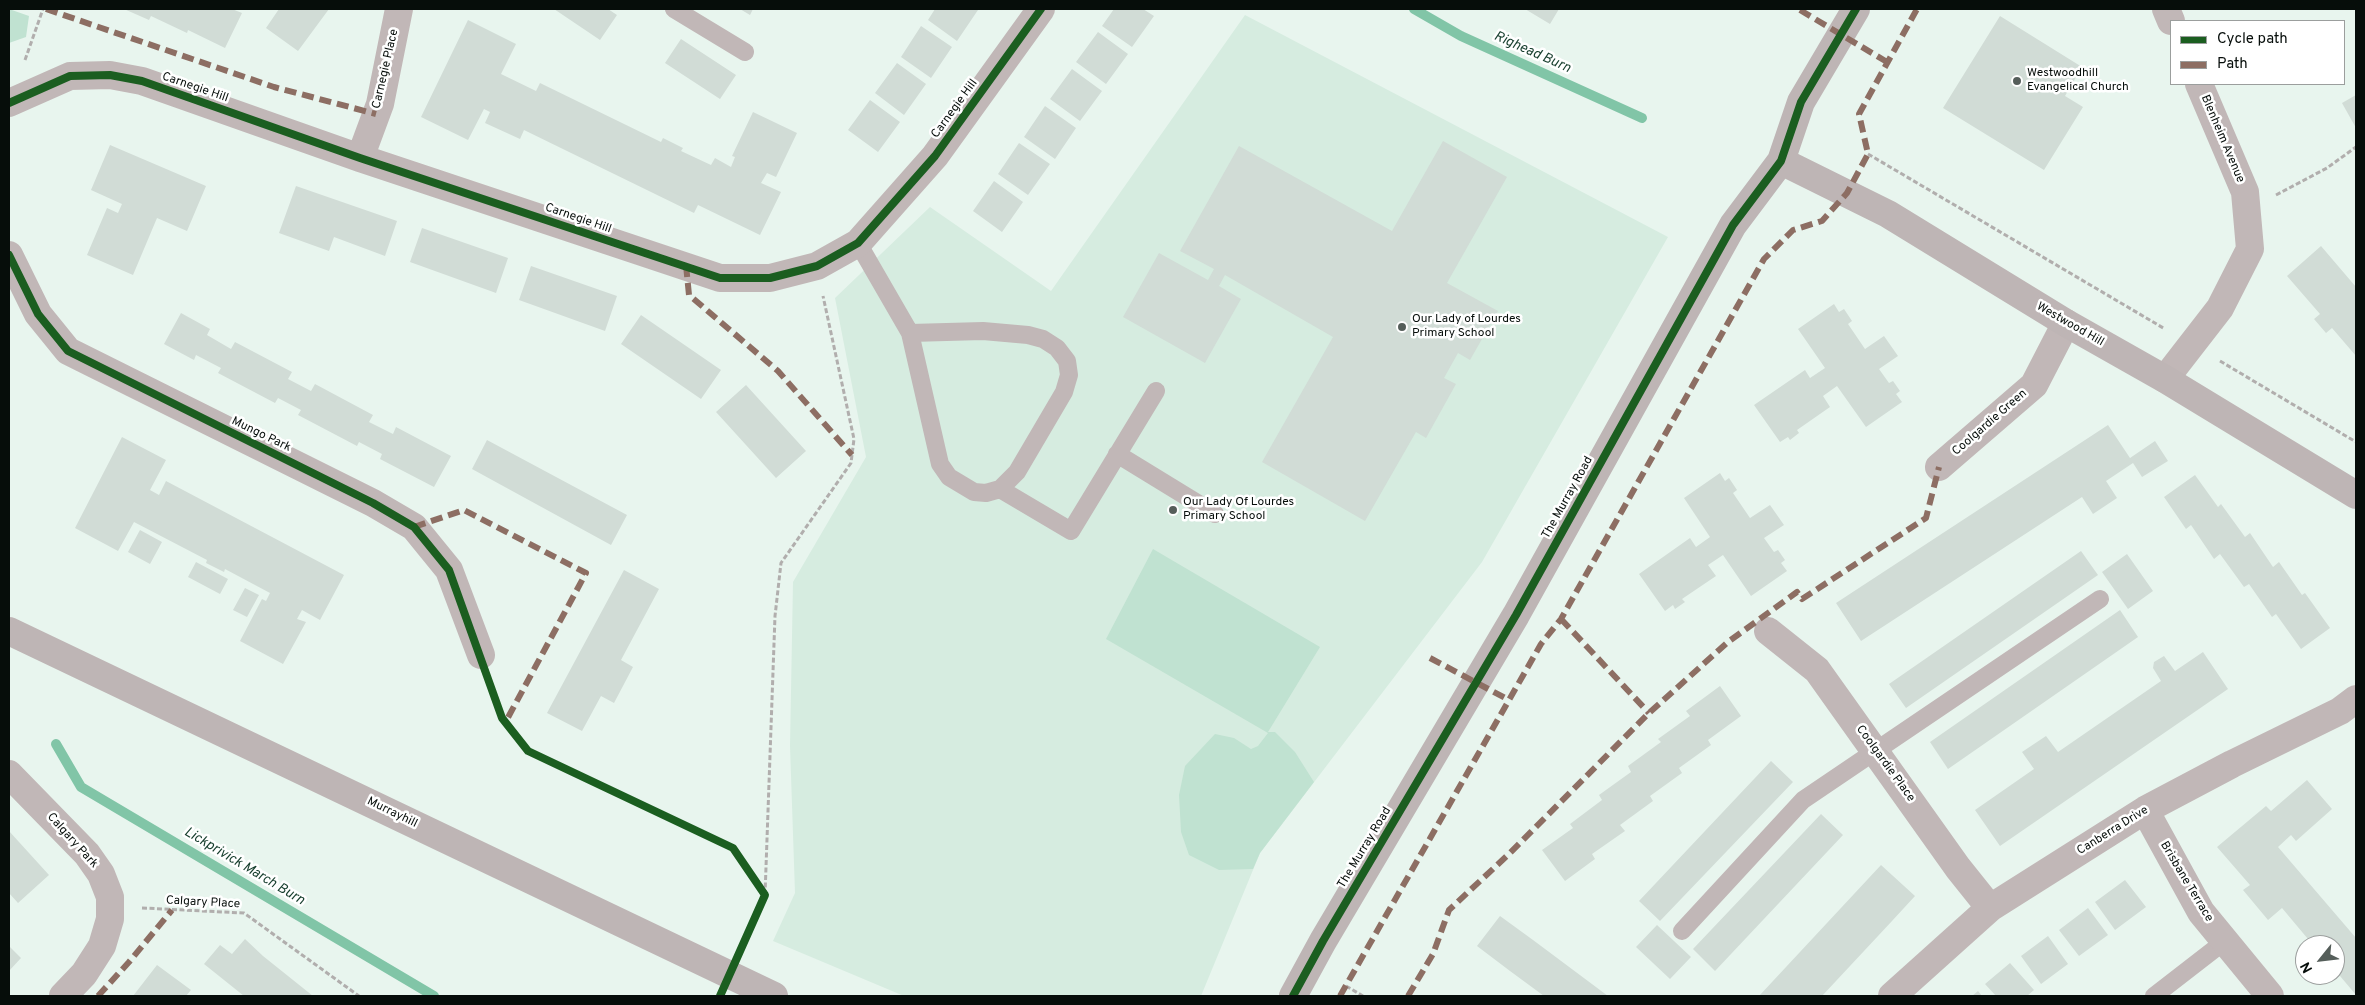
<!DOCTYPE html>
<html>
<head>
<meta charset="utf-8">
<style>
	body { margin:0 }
	#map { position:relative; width:2365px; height:1005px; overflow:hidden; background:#e8f5ee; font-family:Overpass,sans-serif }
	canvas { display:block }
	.frame { position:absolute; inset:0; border:10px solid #060d0a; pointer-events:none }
	.legend { position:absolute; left:2170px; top:20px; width:175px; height:65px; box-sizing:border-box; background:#fff; border:1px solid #9b9e9d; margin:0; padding:6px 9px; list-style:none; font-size:15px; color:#060d0a }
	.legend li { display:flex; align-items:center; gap:10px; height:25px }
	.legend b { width:25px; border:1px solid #9b9e9d }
	.north { position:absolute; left:2295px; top:935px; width:50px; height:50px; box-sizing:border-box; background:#fff; border:1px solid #9b9e9d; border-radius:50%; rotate:241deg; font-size:14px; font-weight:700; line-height:20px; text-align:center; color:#060d0a }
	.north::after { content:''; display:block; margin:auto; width:18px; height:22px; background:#555e5a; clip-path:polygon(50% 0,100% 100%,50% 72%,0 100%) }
</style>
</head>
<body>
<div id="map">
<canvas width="2365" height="1005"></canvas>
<div class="frame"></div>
<ul class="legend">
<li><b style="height:6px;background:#1b5e20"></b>Cycle path</li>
<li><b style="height:6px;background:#8d6e63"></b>Path</li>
</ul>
<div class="north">N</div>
</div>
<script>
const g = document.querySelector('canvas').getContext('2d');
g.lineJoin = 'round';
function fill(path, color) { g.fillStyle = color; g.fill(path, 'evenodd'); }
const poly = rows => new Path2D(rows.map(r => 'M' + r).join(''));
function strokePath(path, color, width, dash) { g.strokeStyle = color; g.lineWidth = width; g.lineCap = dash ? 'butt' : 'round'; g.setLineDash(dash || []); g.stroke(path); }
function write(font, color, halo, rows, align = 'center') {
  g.font = font + ' Overpass,sans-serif'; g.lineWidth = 5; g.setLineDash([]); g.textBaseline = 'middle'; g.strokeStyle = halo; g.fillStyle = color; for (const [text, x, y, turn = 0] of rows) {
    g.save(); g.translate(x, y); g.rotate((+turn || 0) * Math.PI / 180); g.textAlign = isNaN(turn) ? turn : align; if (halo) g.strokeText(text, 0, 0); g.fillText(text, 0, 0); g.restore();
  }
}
const built = poly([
	[1245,15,1668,237,1482,562,1260,853,1201,996,904,996,773,941,795,893,790,746,793,582,866,457,835,298,930,207,1051,291]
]);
const green = poly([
	[9,9,29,16,26,37,9,43],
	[1153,549,1320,647,1268,732,1275,732,1295,752,1314,782,1260,853,1253,869,1219,870,1189,855,1181,832,1179,795,1185,766,1215,734,1234,738,1251,749,1258,746,1268,733,1106,639]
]);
const stream = poly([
	[1414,9,1461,36,1642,118],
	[56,744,81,787,434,996]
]);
const building = poly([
	[124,9,232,9,242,13,225,48,188,30,187,33,151,16,149,20],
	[279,9,329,9,298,51,266,28],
	[554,9,608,9,617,15,600,40],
	[740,9,753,9,750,15],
	[935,9,976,9,978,10,957,41,928,20],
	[1114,9,1143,9,1154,16,1132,47,1102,26],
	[1525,9,1559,9,1550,24],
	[2000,16,2082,67,2065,96,2083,107,2044,170,1943,108],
	[468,20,516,44,501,74,536,91,540,83,661,142,663,138,683,148,681,151,711,165,715,158,731,167,735,157,732,156,753,112,797,133,776,177,767,173,761,183,781,192,760,235,698,205,694,213,524,130,520,139,485,123,490,112,484,109,468,140,421,117],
	[921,26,952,47,931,78,901,57],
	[1098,32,1128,54,1106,84,1076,62],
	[681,39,736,75,720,99,665,63],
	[897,63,926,84,904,115,875,93],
	[1072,69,1102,91,1080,121,1050,99],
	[2356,95,2356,128,2342,103],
	[870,100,900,122,878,152,848,130],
	[1045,106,1076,128,1055,159,1024,137],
	[1443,141,1507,177,1447,283,1498,311,1470,360,1458,353,1444,378,1456,384,1426,438,1416,432,1365,521,1262,462,1333,337,1225,275,1219,286,1241,299,1205,363,1123,317,1159,253,1208,280,1214,269,1180,251,1239,146,1392,231],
	[1019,143,1050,164,1028,195,998,174],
	[110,145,206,186,187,231,157,218,133,275,87,255,107,208,118,213,122,204,91,190],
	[994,181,1023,202,1002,232,973,211],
	[296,186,397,221,385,256,334,237,329,251,279,233],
	[422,228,508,258,496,293,410,262],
	[2321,246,2356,287,2356,356,2332,328,2326,333,2314,319,2320,314,2287,276],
	[531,266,617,296,605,331,519,300],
	[1834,304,1839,312,1844,309,1852,321,1848,324,1865,349,1884,336,1898,356,1879,369,1889,383,1893,381,1900,391,1896,394,1902,402,1866,427,1837,386,1823,396,1830,407,1797,430,1799,433,1790,440,1788,437,1780,442,1754,405,1805,370,1810,378,1825,368,1798,329],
	[181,313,210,329,207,335,231,349,235,342,292,372,288,379,311,391,315,384,373,415,369,422,393,434,396,427,451,456,434,487,380,459,382,454,359,442,357,446,298,415,301,410,278,398,275,403,218,373,221,368,196,355,194,360,164,344],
	[641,315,721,370,701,399,621,344],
	[746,385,806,451,776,478,716,412],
	[2108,425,2130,458,2155,441,2168,461,2142,477,2133,463,2106,481,2117,498,2093,514,2082,497,1861,641,1836,603],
	[122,437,166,460,150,490,159,495,166,481,344,575,320,620,302,610,297,619,306,622,283,664,240,641,262,599,266,601,270,593,225,569,224,572,206,563,207,560,134,522,118,551,75,528],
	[487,440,627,515,611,545,472,469],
	[1720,473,1725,481,1729,478,1737,490,1733,493,1750,518,1770,505,1784,525,1764,538,1774,552,1778,550,1785,560,1781,563,1787,571,1751,596,1723,555,1708,565,1716,576,1682,599,1685,602,1675,609,1673,605,1665,611,1639,574,1690,538,1696,547,1710,537,1684,498],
	[2195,475,2218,507,2221,504,2245,537,2250,533,2273,567,2279,562,2302,595,2305,593,2330,628,2301,649,2276,614,2272,617,2249,584,2244,587,2220,554,2214,559,2191,525,2186,529,2164,497],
	[140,530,162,542,150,564,128,552],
	[2081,551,2098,575,1906,708,1889,684],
	[2127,554,2153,591,2128,609,2102,572],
	[196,562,228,579,220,594,188,577],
	[624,570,659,589,621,660,633,667,614,703,601,696,582,731,547,713],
	[245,588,259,595,247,617,233,610],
	[2120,610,2138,637,1948,769,1930,742],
	[2203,652,2228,689,2000,846,1975,810,2034,769,2022,752,2046,736,2058,752,2161,681,2153,668,2154,662,2164,656,2175,671],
	[1720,686,1741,716,1708,740,1711,745,1679,768,1682,773,1650,796,1653,801,1620,825,1625,831,1592,854,1595,859,1565,881,1542,850,1573,828,1570,824,1602,800,1599,795,1631,772,1628,766,1661,742,1658,739,1690,716,1686,711],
	[1771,761,1793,782,1660,921,1639,901],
	[2307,780,2332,809,2296,841,2291,835,2278,847,2356,938,2356,995,2335,970,2335,945,2313,945,2282,908,2268,920,2243,890,2250,885,2217,847,2266,806,2271,811],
	[1821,814,1843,835,1715,971,1693,949],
	[9,831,49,875,18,903,9,893],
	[1881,865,1915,896,1892,921,1822,996,1759,996],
	[2125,880,2146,907,2115,930,2095,902],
	[2088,908,2108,935,2079,956,2059,930],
	[1500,916,1533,940,1608,996,1544,996,1510,971,1477,946],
	[1657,925,1691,957,1670,979,1636,947],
	[2048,936,2068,964,2041,984,2021,956],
	[245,939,263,956,313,996,244,996,204,964,220,945,232,954],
	[9,946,21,958,9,971],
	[2010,963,2034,990,2027,996,1996,996,1985,984],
	[157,965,191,990,186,996,133,996],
	[1978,991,1982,996,1972,996]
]);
const path = poly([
	[25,60,43,9],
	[1868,154,2165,329],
	[2276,195,2327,168,2356,147],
	[2220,361,2356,442],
	[765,895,775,616,781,563,851,463,854,439,823,296],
	[142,908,244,913,359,996],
	[1346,986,1363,996]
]);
const lane = poly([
	[674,9,745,52],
	[858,243,910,333,940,464,949,477,974,492,986,493,1000,489,1017,472,1064,392,1069,375,1067,361,1057,348,1043,339,1028,335,983,331,910,333],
	[1117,454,1215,514],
	[1000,489,1071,531,1156,391],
	[1682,931,1803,800,2100,599],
	[2154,996,2225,941]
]);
const street = poly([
	[2166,9,2171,21],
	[9,103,70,76,110,75,142,81,360,158,720,278,770,278,817,266,858,243,935,156,1041,9],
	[360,158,380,104,399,9],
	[9,255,38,314,68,351,373,503,414,527,449,570,481,655],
	[2165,379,2220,308,2250,249,2245,192,2199,84],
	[1939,467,2034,385,2066,323],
	[1768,631,1817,670,1958,868,1990,908],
	[9,774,87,854,101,874,110,897,110,919,102,946,84,974,63,996],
	[2145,810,2201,912,2270,996],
	[1892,996,1990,908,2145,810,2232,764,2340,711,2356,699]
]);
const secondary = poly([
	[1781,161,1888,214,2066,323,2165,379,2356,495],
	[9,631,774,996],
	[1293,996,1323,941,1516,615,1733,225,1781,161,1801,102,1856,9]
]);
const quiet = poly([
	[46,9,274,87,376,114],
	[1800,10,1887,62],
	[686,265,689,295,778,371,852,455],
	[414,527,464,510,586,573,505,723],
	[1561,619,1649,713],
	[1430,658,1509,700],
	[98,996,129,962,172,910],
	[1340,996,1541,644,1561,619,1764,259,1793,230,1822,221,1847,193,1868,154,1859,114,1917,9],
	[1408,996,1433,954,1449,910,1510,853,1649,713,1728,642,1797,592,1802,599,1926,518,1939,467]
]);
const cycleway = poly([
	[9,103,70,76,110,75,142,81,360,158,720,278,770,278,817,266,858,243,935,156,1041,9],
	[9,255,38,314,68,351,373,503,414,527,449,570,502,718,528,751,733,848,765,895,720,996],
	[1293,996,1323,941,1516,615,1733,225,1781,161,1801,102,1856,9]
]);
const markers = [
	[2017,81,5,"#555e5a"],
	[1402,327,5,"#555e5a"],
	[1173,510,5,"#555e5a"]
];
const streetNames = [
	["Carnegie Place",386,69,-77],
	["Carnegie Hill",195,88,19],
	["Carnegie Hill",955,109,-54],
	["Blenheim Avenue",2222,139,67],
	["Carnegie Hill",578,219,19],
	["Westwood Hill",2070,325,30],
	["Coolgardie Green",1990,423,-41],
	["Mungo Park",261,435,26],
	["The Murray Road",1568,498,-61],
	["Coolgardie Place",1885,764,54],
	["Murrayhill",392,813,26],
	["Canberra Drive",2113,831,-32],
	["Calgary Park",72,841,48],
	["The Murray Road",1365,848,-59],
	["Brisbane Terrace",2186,882,59],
	["Calgary Place",203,903,3]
];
const poiNames = [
	["Westwoodhill",2027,74],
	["Evangelical Church",2027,88],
	["Our Lady of Lourdes",1412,320],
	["Primary School",1412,334],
	["Our Lady Of Lourdes",1183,503],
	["Primary School",1183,517]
];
const waterNames = [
	["Righead Burn",1532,53,24],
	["Lickprivick March Burn",244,867,31]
];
fill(built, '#d6ece0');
fill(green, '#c0e2d1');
strokePath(stream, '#81c5a7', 10);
fill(building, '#d1dcd6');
strokePath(path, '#b1aead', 3, [5, 2.5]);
strokePath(lane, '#c1b7b7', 18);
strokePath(street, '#c1b7b7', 28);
strokePath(secondary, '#beb5b5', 28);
strokePath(quiet, '#8d6e63', 6, [12, 6]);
strokePath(cycleway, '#1b5e20', 8);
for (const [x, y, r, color] of markers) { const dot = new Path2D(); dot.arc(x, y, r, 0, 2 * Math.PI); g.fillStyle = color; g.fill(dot); strokePath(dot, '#fff', 2); }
write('12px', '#060d0a', '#fff', streetNames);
write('12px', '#060d0a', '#fff', poiNames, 'left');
write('italic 14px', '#153d2c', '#fff', waterNames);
</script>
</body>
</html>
